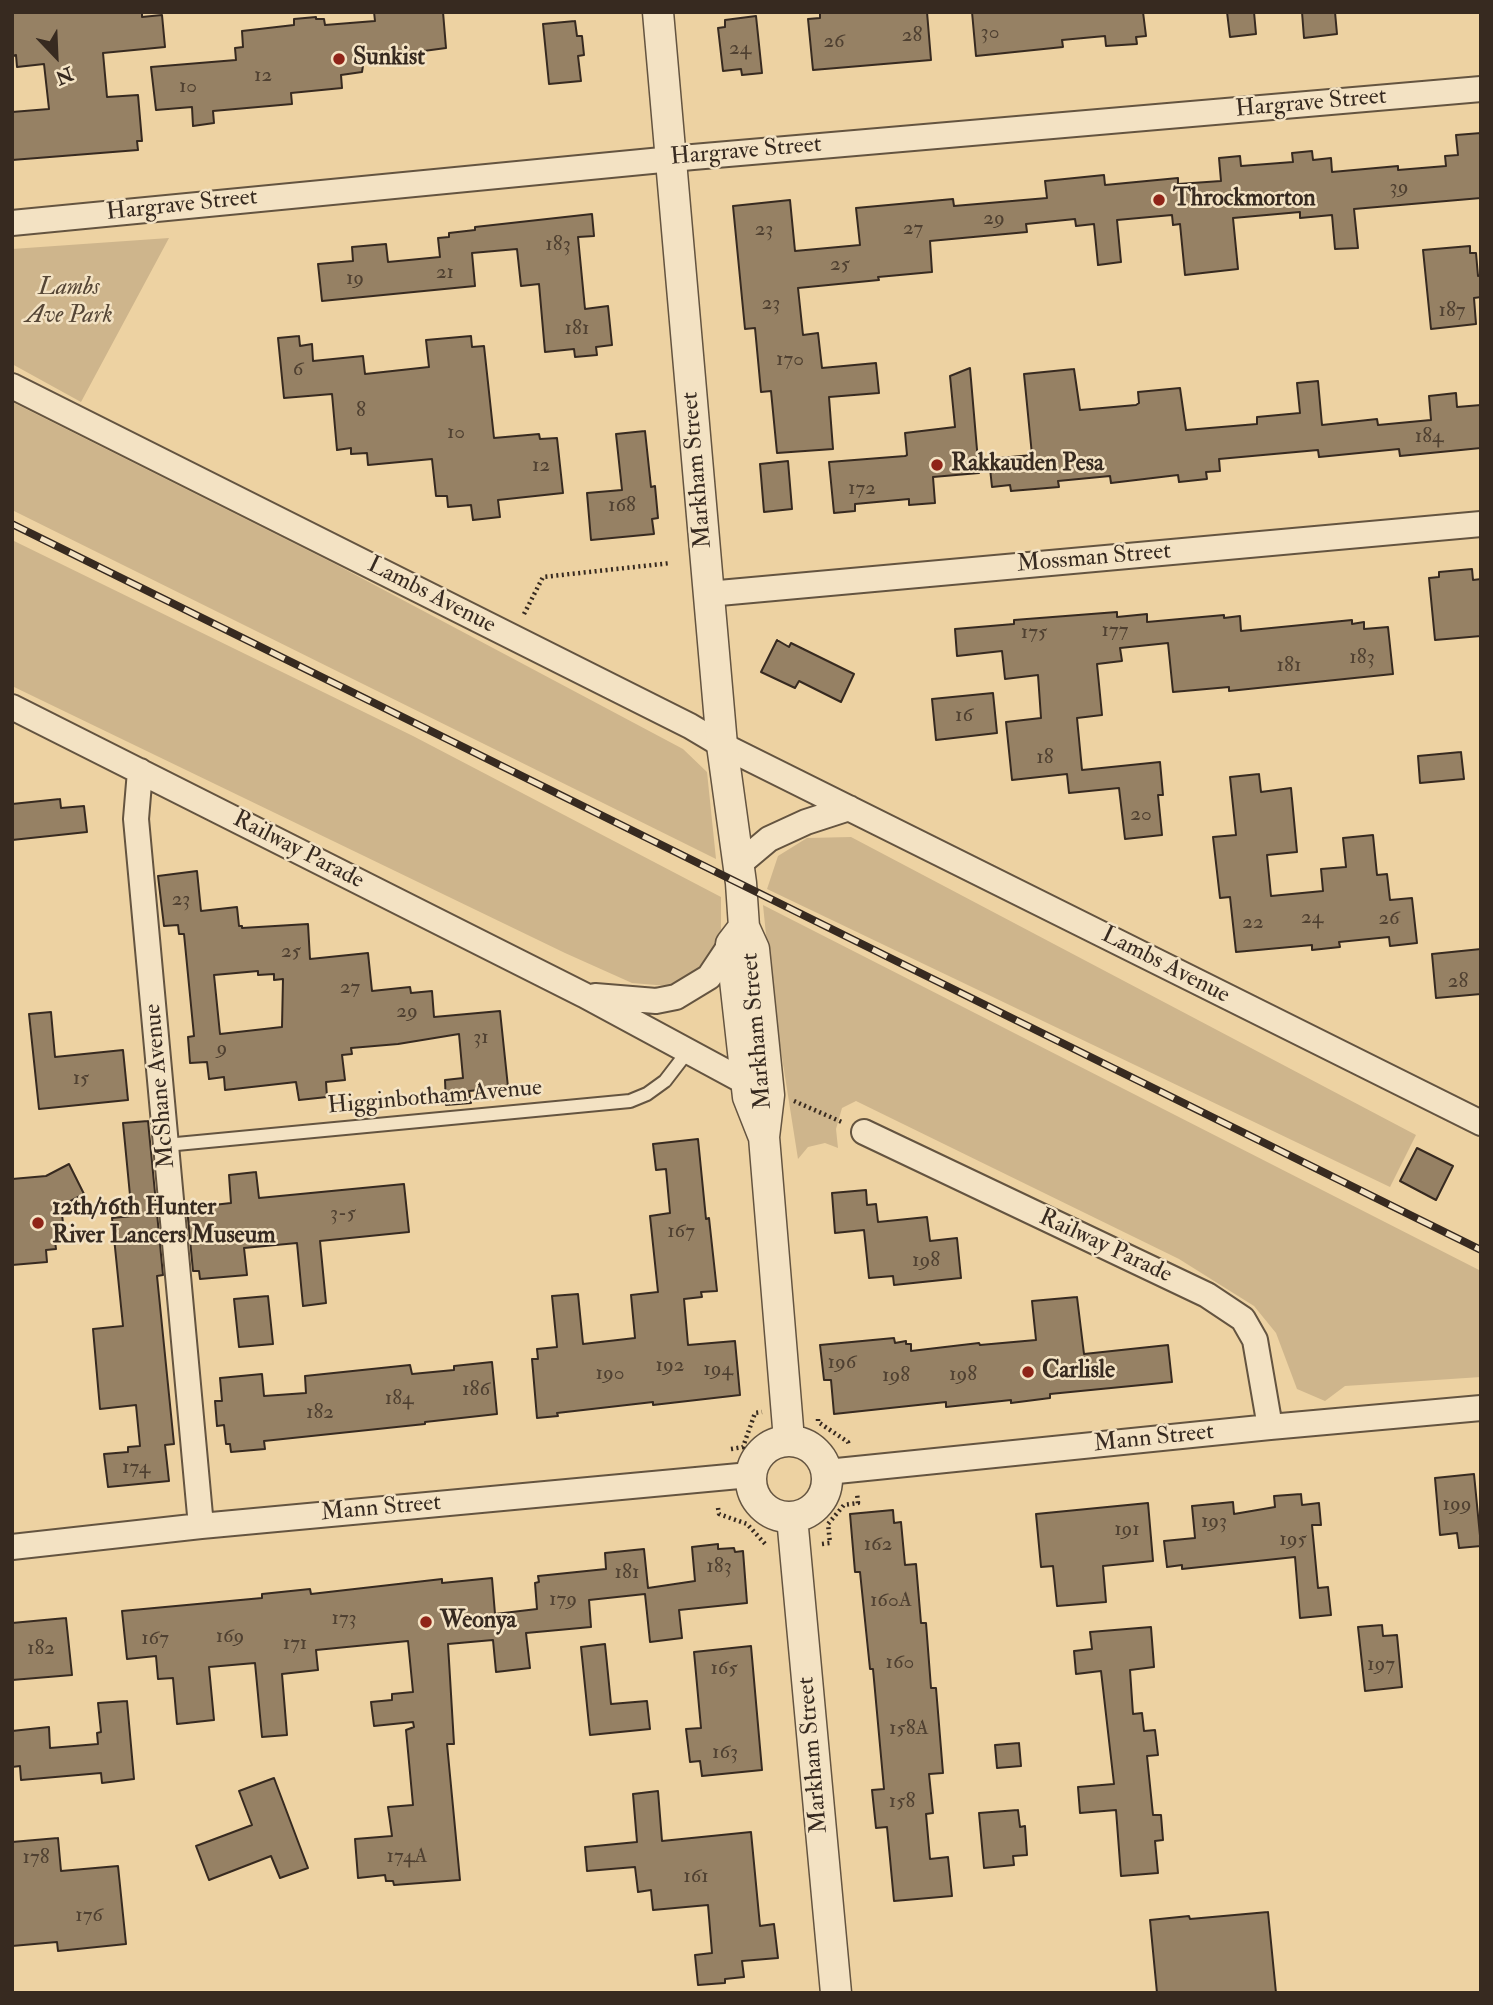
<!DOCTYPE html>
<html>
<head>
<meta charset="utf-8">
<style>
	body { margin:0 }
	#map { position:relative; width:1493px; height:2005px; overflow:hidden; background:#edd2a2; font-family:"IM FELL Double Pica",serif }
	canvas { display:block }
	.frame { position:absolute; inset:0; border:14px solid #372a20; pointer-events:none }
	.north { position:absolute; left:21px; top:21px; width:70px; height:70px; -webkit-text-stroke:5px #f3e2c3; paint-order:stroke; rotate:157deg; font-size:19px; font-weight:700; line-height:28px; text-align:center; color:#372a20 }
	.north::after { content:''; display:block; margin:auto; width:24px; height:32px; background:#372a20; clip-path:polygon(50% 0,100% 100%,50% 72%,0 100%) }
</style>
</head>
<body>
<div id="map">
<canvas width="1493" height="2005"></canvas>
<div class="frame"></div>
<div class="north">N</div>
</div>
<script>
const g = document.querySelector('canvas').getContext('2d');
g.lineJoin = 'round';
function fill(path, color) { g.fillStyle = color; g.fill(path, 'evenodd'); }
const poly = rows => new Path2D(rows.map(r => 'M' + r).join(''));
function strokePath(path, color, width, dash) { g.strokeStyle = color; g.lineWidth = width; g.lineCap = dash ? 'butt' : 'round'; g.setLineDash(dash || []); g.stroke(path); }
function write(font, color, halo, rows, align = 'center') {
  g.font = font + ' "IM FELL Double Pica",serif'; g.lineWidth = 5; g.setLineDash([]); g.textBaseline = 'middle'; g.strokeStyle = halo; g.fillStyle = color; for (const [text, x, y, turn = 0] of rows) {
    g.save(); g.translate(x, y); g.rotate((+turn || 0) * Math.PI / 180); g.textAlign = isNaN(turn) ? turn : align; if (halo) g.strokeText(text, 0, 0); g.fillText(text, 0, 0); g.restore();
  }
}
const green = poly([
	[169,238,81,402,12,364,12,249],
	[12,402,335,564,683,749,707,772,716,859,12,510],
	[12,540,413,736,721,897,721,935,707,963,691,977,668,986,632,983,565,953,12,686],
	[851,837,1416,1135,1390,1187,767,889,778,856,807,838],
	[763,905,1481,1271,1481,1377,1345,1386,1325,1401,1297,1389,1276,1333,1254,1306,1179,1259,856,1101,842,1108,836,1129,838,1148,825,1143,808,1147,798,1159,772,994]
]);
const building = poly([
	[12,12,142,12,142,17,162,15,165,47,103,53,107,97,138,95,142,141,137,141,138,150,12,160,12,112,49,109,44,64,17,67,16,55,12,56,12,12],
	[374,12,443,12,446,48,364,59,362,72,341,75,342,88,291,93,292,104,213,111,214,123,193,126,192,107,156,110,151,67,236,60,235,48,243,47,242,31,294,25,294,19,316,17,316,19,324,19,325,25,375,21,374,12],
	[820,12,927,12,931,60,813,70,808,19,820,18,820,12],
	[972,12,1143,12,1146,36,1136,37,1137,44,1106,46,1105,36,1062,40,1063,47,976,56,972,12],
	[1227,12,1254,12,1256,34,1230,37,1227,12],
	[1302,12,1335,12,1337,34,1304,38,1302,12],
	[756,16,762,73,742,75,741,69,723,71,718,28,725,27,725,20,756,16],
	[575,21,577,36,582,36,584,55,578,56,581,81,549,84,543,24,575,21],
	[1481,133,1481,198,1354,209,1358,248,1335,249,1332,215,1300,218,1300,212,1233,218,1238,269,1185,275,1180,224,1173,225,1172,215,1117,220,1121,262,1098,265,1094,224,1076,226,1075,219,1026,224,1027,232,930,241,932,272,878,277,879,280,798,288,803,335,818,333,822,368,876,363,879,393,829,397,833,449,777,453,771,391,761,392,755,328,745,329,733,206,790,200,795,251,860,245,856,208,953,199,954,206,1047,198,1045,181,1104,175,1105,185,1178,178,1178,184,1221,181,1219,158,1240,156,1241,166,1293,162,1292,153,1312,151,1313,160,1331,158,1332,172,1398,166,1398,170,1446,166,1445,156,1458,155,1456,135,1481,133],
	[592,214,594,236,578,237,585,309,608,306,612,345,596,347,597,355,575,357,574,349,545,352,539,284,521,286,517,249,472,253,475,286,322,301,318,264,353,261,352,247,386,244,388,262,440,257,438,238,449,237,449,233,475,230,475,227,592,214],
	[1470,246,1470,253,1476,253,1478,276,1481,275,1481,297,1474,298,1476,324,1431,329,1423,250,1470,246],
	[299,336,300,346,312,344,313,361,363,356,365,374,429,367,426,340,471,336,472,347,484,346,494,438,539,434,540,439,557,438,563,493,498,500,500,517,473,520,471,505,448,507,447,496,436,496,432,459,368,465,367,453,351,454,351,448,337,450,332,394,284,398,278,338,299,336],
	[970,368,979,473,933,477,935,503,909,505,909,499,855,504,855,511,834,513,829,462,905,456,907,455,905,433,955,427,950,376,970,368],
	[1074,369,1080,410,1136,405,1139,403,1138,392,1180,388,1186,430,1257,424,1257,417,1300,413,1297,383,1318,381,1322,425,1377,419,1378,425,1431,420,1429,396,1456,393,1457,407,1481,405,1481,448,1400,456,1399,449,1319,457,1318,450,1219,459,1220,471,1206,472,1207,479,1179,482,1178,475,1111,483,1110,476,1058,481,1059,487,1011,491,1010,485,992,487,989,459,1032,455,1024,374,1074,369],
	[645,431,651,487,655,486,658,518,652,519,654,534,591,540,587,493,622,490,616,434,645,431],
	[788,461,792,509,764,512,760,464,788,461],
	[1472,569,1473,580,1481,579,1481,636,1435,640,1429,578,1439,577,1439,572,1472,569],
	[1117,612,1117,617,1147,614,1147,622,1224,615,1224,618,1240,616,1241,631,1352,620,1352,624,1364,622,1364,629,1388,627,1393,674,1229,691,1229,687,1173,692,1168,643,1120,648,1122,661,1097,664,1102,715,1077,718,1082,770,1160,762,1163,795,1158,795,1162,835,1125,839,1119,788,1069,793,1067,774,1012,780,1006,722,1041,718,1038,675,1005,679,1002,651,957,656,955,629,1014,624,1014,620,1117,612],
	[777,640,789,647,791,643,854,674,841,702,799,681,795,688,761,672,777,640],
	[993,693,997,733,936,740,932,699,993,693],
	[1461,752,1464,779,1420,783,1418,756,1461,752],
	[1259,774,1261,792,1291,788,1297,852,1267,855,1271,896,1323,891,1321,869,1346,867,1343,838,1373,835,1377,875,1387,874,1390,900,1412,898,1417,943,1390,946,1389,937,1339,942,1340,947,1312,950,1312,945,1236,952,1230,897,1220,898,1213,837,1236,835,1230,777,1259,774],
	[60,799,61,808,84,806,87,832,12,840,12,804,60,799],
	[197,871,201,911,237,907,239,926,242,926,242,928,308,924,310,959,368,953,372,991,410,987,411,993,432,991,434,1017,500,1011,508,1087,469,1091,471,1103,446,1105,445,1080,463,1078,459,1034,398,1044,351,1048,352,1054,342,1055,345,1080,326,1082,327,1097,299,1100,296,1082,225,1090,224,1077,209,1079,207,1062,190,1063,188,1037,194,1036,184,934,179,934,178,925,164,926,158,876,197,871],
	[258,971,258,975,274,974,274,980,283,979,282,1027,220,1034,214,975,258,971],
	[1481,949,1481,994,1436,998,1432,954,1481,949],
	[51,1012,55,1057,123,1050,128,1100,39,1109,29,1014,51,1012],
	[148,1121,163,1275,157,1276,174,1444,165,1445,169,1481,108,1487,104,1454,128,1452,128,1447,140,1446,136,1405,100,1409,93,1329,123,1326,112,1218,132,1216,123,1123,148,1121],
	[698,1139,706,1219,709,1218,717,1291,701,1292,702,1297,684,1299,688,1345,735,1341,740,1395,653,1405,653,1402,557,1413,558,1416,537,1418,532,1359,538,1359,537,1349,557,1347,552,1296,578,1294,583,1344,635,1338,631,1295,658,1292,650,1216,670,1213,666,1169,656,1170,653,1144,698,1139],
	[1417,1148,1453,1166,1436,1200,1400,1181,1417,1148],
	[69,1164,84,1194,61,1206,65,1240,55,1241,56,1249,46,1250,47,1262,12,1265,12,1179,46,1176,69,1164],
	[256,1172,259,1198,404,1184,409,1232,320,1241,326,1303,303,1306,297,1243,244,1248,247,1275,200,1279,199,1271,193,1271,187,1208,231,1203,229,1175,256,1172],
	[866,1190,867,1205,876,1204,878,1222,927,1217,930,1241,957,1238,961,1278,894,1285,893,1276,869,1278,864,1230,835,1233,832,1193,866,1190],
	[268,1296,273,1344,239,1347,234,1299,268,1296],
	[1077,1297,1084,1354,1168,1345,1172,1382,1050,1394,1050,1398,1011,1403,1011,1400,946,1407,946,1402,834,1414,831,1380,824,1380,820,1345,894,1338,895,1343,906,1341,906,1344,911,1344,911,1351,979,1343,980,1345,1036,1340,1032,1301,1077,1297],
	[492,1362,497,1414,425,1422,425,1424,264,1441,265,1449,231,1452,230,1444,226,1444,224,1425,217,1426,215,1401,222,1401,220,1378,262,1374,264,1396,306,1393,305,1376,410,1365,412,1374,454,1370,454,1366,492,1362],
	[1474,1474,1481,1546,1459,1548,1457,1533,1440,1535,1435,1478,1474,1474],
	[1301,1494,1302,1505,1319,1503,1321,1525,1312,1525,1318,1588,1328,1587,1331,1615,1300,1618,1295,1557,1182,1569,1182,1565,1167,1567,1164,1541,1195,1538,1192,1506,1233,1502,1234,1514,1275,1507,1274,1496,1301,1494],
	[1148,1503,1153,1561,1103,1566,1106,1602,1057,1606,1053,1566,1041,1567,1036,1514,1148,1503],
	[893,1510,894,1523,901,1522,905,1565,916,1564,921,1623,926,1623,931,1688,936,1688,943,1773,929,1774,933,1813,926,1814,930,1859,948,1857,952,1896,894,1901,887,1827,876,1828,872,1790,884,1789,873,1669,870,1669,860,1572,855,1572,850,1514,893,1510],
	[718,1544,718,1549,734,1548,735,1552,743,1551,747,1603,679,1610,682,1638,650,1642,645,1594,589,1600,591,1627,526,1633,530,1668,496,1672,493,1640,448,1644,454,1744,447,1744,460,1880,394,1885,393,1881,386,1881,385,1875,358,1878,355,1839,392,1836,388,1807,413,1805,406,1730,414,1727,413,1722,374,1726,371,1702,392,1700,392,1694,413,1692,408,1641,316,1650,318,1670,282,1674,287,1735,262,1737,255,1663,209,1667,214,1720,177,1724,173,1678,158,1679,156,1656,127,1659,122,1611,262,1598,262,1594,310,1589,311,1594,442,1579,442,1583,492,1578,495,1614,537,1609,535,1583,539,1582,538,1576,606,1569,605,1553,644,1549,648,1588,695,1581,692,1547,718,1544],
	[66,1618,72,1675,12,1680,12,1623,66,1618],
	[1382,1625,1383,1636,1397,1635,1402,1687,1365,1691,1358,1627,1382,1625],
	[1151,1627,1154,1667,1130,1670,1133,1714,1142,1713,1144,1731,1155,1730,1158,1755,1147,1756,1153,1815,1161,1815,1163,1840,1155,1841,1158,1873,1121,1876,1116,1810,1080,1813,1078,1787,1114,1784,1101,1671,1076,1674,1074,1651,1092,1649,1090,1632,1151,1627],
	[605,1644,611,1704,647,1701,650,1729,590,1735,581,1647,605,1644],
	[751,1646,762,1770,702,1776,700,1761,690,1762,686,1729,701,1728,694,1652,751,1646],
	[127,1701,134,1779,102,1783,101,1773,21,1780,20,1766,12,1767,12,1731,49,1727,50,1748,98,1744,97,1733,101,1732,98,1703,127,1701],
	[1019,1743,1021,1766,997,1768,995,1745,1019,1743],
	[274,1778,308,1868,280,1878,271,1856,209,1880,196,1846,252,1825,239,1791,274,1778],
	[658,1791,662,1841,751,1832,760,1926,774,1924,778,1958,742,1961,744,1977,725,1979,725,1983,698,1985,695,1955,712,1953,708,1905,653,1910,651,1890,638,1892,635,1867,587,1871,585,1847,637,1842,633,1794,658,1791],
	[1018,1810,1020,1827,1025,1826,1027,1855,1013,1856,1014,1865,984,1868,979,1813,1018,1810],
	[58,1838,61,1871,118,1866,126,1944,58,1951,57,1942,12,1946,12,1842,58,1838],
	[1268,1912,1276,1993,1157,1993,1150,1920,1189,1916,1190,1919,1268,1912]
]);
const path = poly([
	[524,614,543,577,671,563],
	[794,1101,844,1123],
	[818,1419,818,1422,848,1442,849,1446],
	[731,1449,743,1447,755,1413,762,1412],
	[718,1508,719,1514,747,1524,767,1546],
	[822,1544,830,1543,828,1524,844,1505,858,1503,857,1493]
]);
const service = poly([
	[166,1145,630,1101,647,1094,665,1081,688,1051]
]);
const minor = poly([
	[12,223,693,157,1481,89],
	[12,386,690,726,722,745,1481,1123],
	[708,594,1481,524],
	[12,707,584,995,745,1082],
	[140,771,136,819,201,1526],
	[738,865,769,839,806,822,849,808],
	[595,996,656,1001,676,997,709,977,731,944],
	[864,1132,1207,1295,1243,1319,1255,1340,1270,1427],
	[827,1472,1270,1427,1481,1408],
	[12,1547,201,1526,750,1475]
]);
const tertiary = poly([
	[658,12,722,745,741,883,744,927,754,949,769,1095,764,1137,789,1440],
	[744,927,731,944,748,1097,763,1135],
	'751 1479a38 38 0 1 1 76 0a38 38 0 1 1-76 0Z',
	[792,1517,836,1993]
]);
const rail = poly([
	[12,524,1481,1250]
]);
const markers = [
	[339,59,7,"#8f2418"],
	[1159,200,7,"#8f2418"],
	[937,465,7,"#8f2418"],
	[38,1223,7,"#8f2418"],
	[1028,1372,7,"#8f2418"],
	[426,1622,7,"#8f2418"]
];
const numberNames = [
	["30",990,33],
	["28",912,36],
	["26",834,42],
	["24",740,49],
	["12",263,76],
	["10",188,87],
	["39",1399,188],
	["29",994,219],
	["27",913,229],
	["23",764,230],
	["183",558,245],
	["25",840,265],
	["21",445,273],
	["19",355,279],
	["23",771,304],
	["187",1452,311],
	["181",577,329],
	["170",790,360],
	["6",298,370],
	["8",361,411],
	["10",456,433],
	["184",1429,437],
	["12",541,466],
	["172",862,489],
	["168",622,506],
	["177",1115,631],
	["175",1034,633],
	["183",1362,658],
	["181",1289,666],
	["16",964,716],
	["18",1045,758],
	["20",1141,815],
	["23",181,900],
	["24",1312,918],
	["26",1389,919],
	["22",1253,923],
	["25",291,952],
	["28",1458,982],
	["27",350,988],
	["29",407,1012],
	["31",481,1038],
	["9",222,1049],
	["15",81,1079],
	["3-5",343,1214],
	["167",681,1232],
	["198",926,1261],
	["196",842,1363],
	["192",670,1366],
	["194",718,1370],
	["190",610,1374],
	["198",963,1375],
	["198",896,1376],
	["186",476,1390],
	["184",399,1399],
	["182",320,1413],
	["174",136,1468],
	["199",1457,1505],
	["193",1214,1522],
	["191",1127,1530],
	["195",1293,1540],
	["162",878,1545],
	["183",719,1567],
	["181",627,1573],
	["179",563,1600],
	["160A",891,1601],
	["173",344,1619],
	["169",230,1637],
	["167",155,1639],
	["171",295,1644],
	["182",41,1649],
	["160",900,1663],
	["197",1381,1665],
	["165",724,1669],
	["158A",909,1729],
	["163",725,1753],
	["158",902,1802],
	["174A",407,1857],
	["178",36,1858],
	["161",696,1877],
	["176",89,1916]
];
const poiNames = [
	["Sunkist",353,59],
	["Throckmorton",1173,200],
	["Rakkauden Pesa",951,465],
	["12th/16th Hunter",52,1209],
	["River Lancers Museum",52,1237],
	["Carlisle",1042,1372],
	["Weonya",440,1622]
];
const streetNames = [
	["Hargrave Street",1311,104,-5],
	["Hargrave Street",746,152,-5],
	["Hargrave Street",182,206,-6],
	["Markham Street",698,470,-95],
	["Mossman Street",1094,559,-5],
	["Lambs Avenue",431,596,27],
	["Railway Parade",298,851,27],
	["Lambs Avenue",1165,966,27],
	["Markham Street",758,1031,-95],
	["McShane Avenue",161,1086,-95],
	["Higginbotham Avenue",435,1098,-5],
	["Railway Parade",1105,1247,25],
	["Mann Street",1154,1439,-6],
	["Mann Street",381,1509,-5],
	["Markham Street",814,1755,-95]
];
const parkNames = [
	["Lambs",69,289],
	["Ave Park",69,317]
];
fill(green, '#ceb58c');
fill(building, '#968164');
strokePath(building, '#372a20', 2);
strokePath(service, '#645440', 16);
strokePath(minor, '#645440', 28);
strokePath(tertiary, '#645440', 33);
strokePath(path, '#372a20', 4.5, [2, 3.5]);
strokePath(service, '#f3e2c3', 12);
strokePath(minor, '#f3e2c3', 24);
strokePath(tertiary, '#f3e2c3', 30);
strokePath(rail, '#372a20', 8);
strokePath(rail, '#f3e2c3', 5, [16]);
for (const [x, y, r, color] of markers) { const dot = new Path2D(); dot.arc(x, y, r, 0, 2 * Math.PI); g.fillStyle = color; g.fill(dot); strokePath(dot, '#f3e2c3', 2.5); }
write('21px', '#4f4031', null, numberNames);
write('bold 24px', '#372a20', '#f3e2c3', poiNames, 'left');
write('24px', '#372a20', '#f3e2c3', streetNames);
write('italic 24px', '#554636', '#f3e2c3', parkNames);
</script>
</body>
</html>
